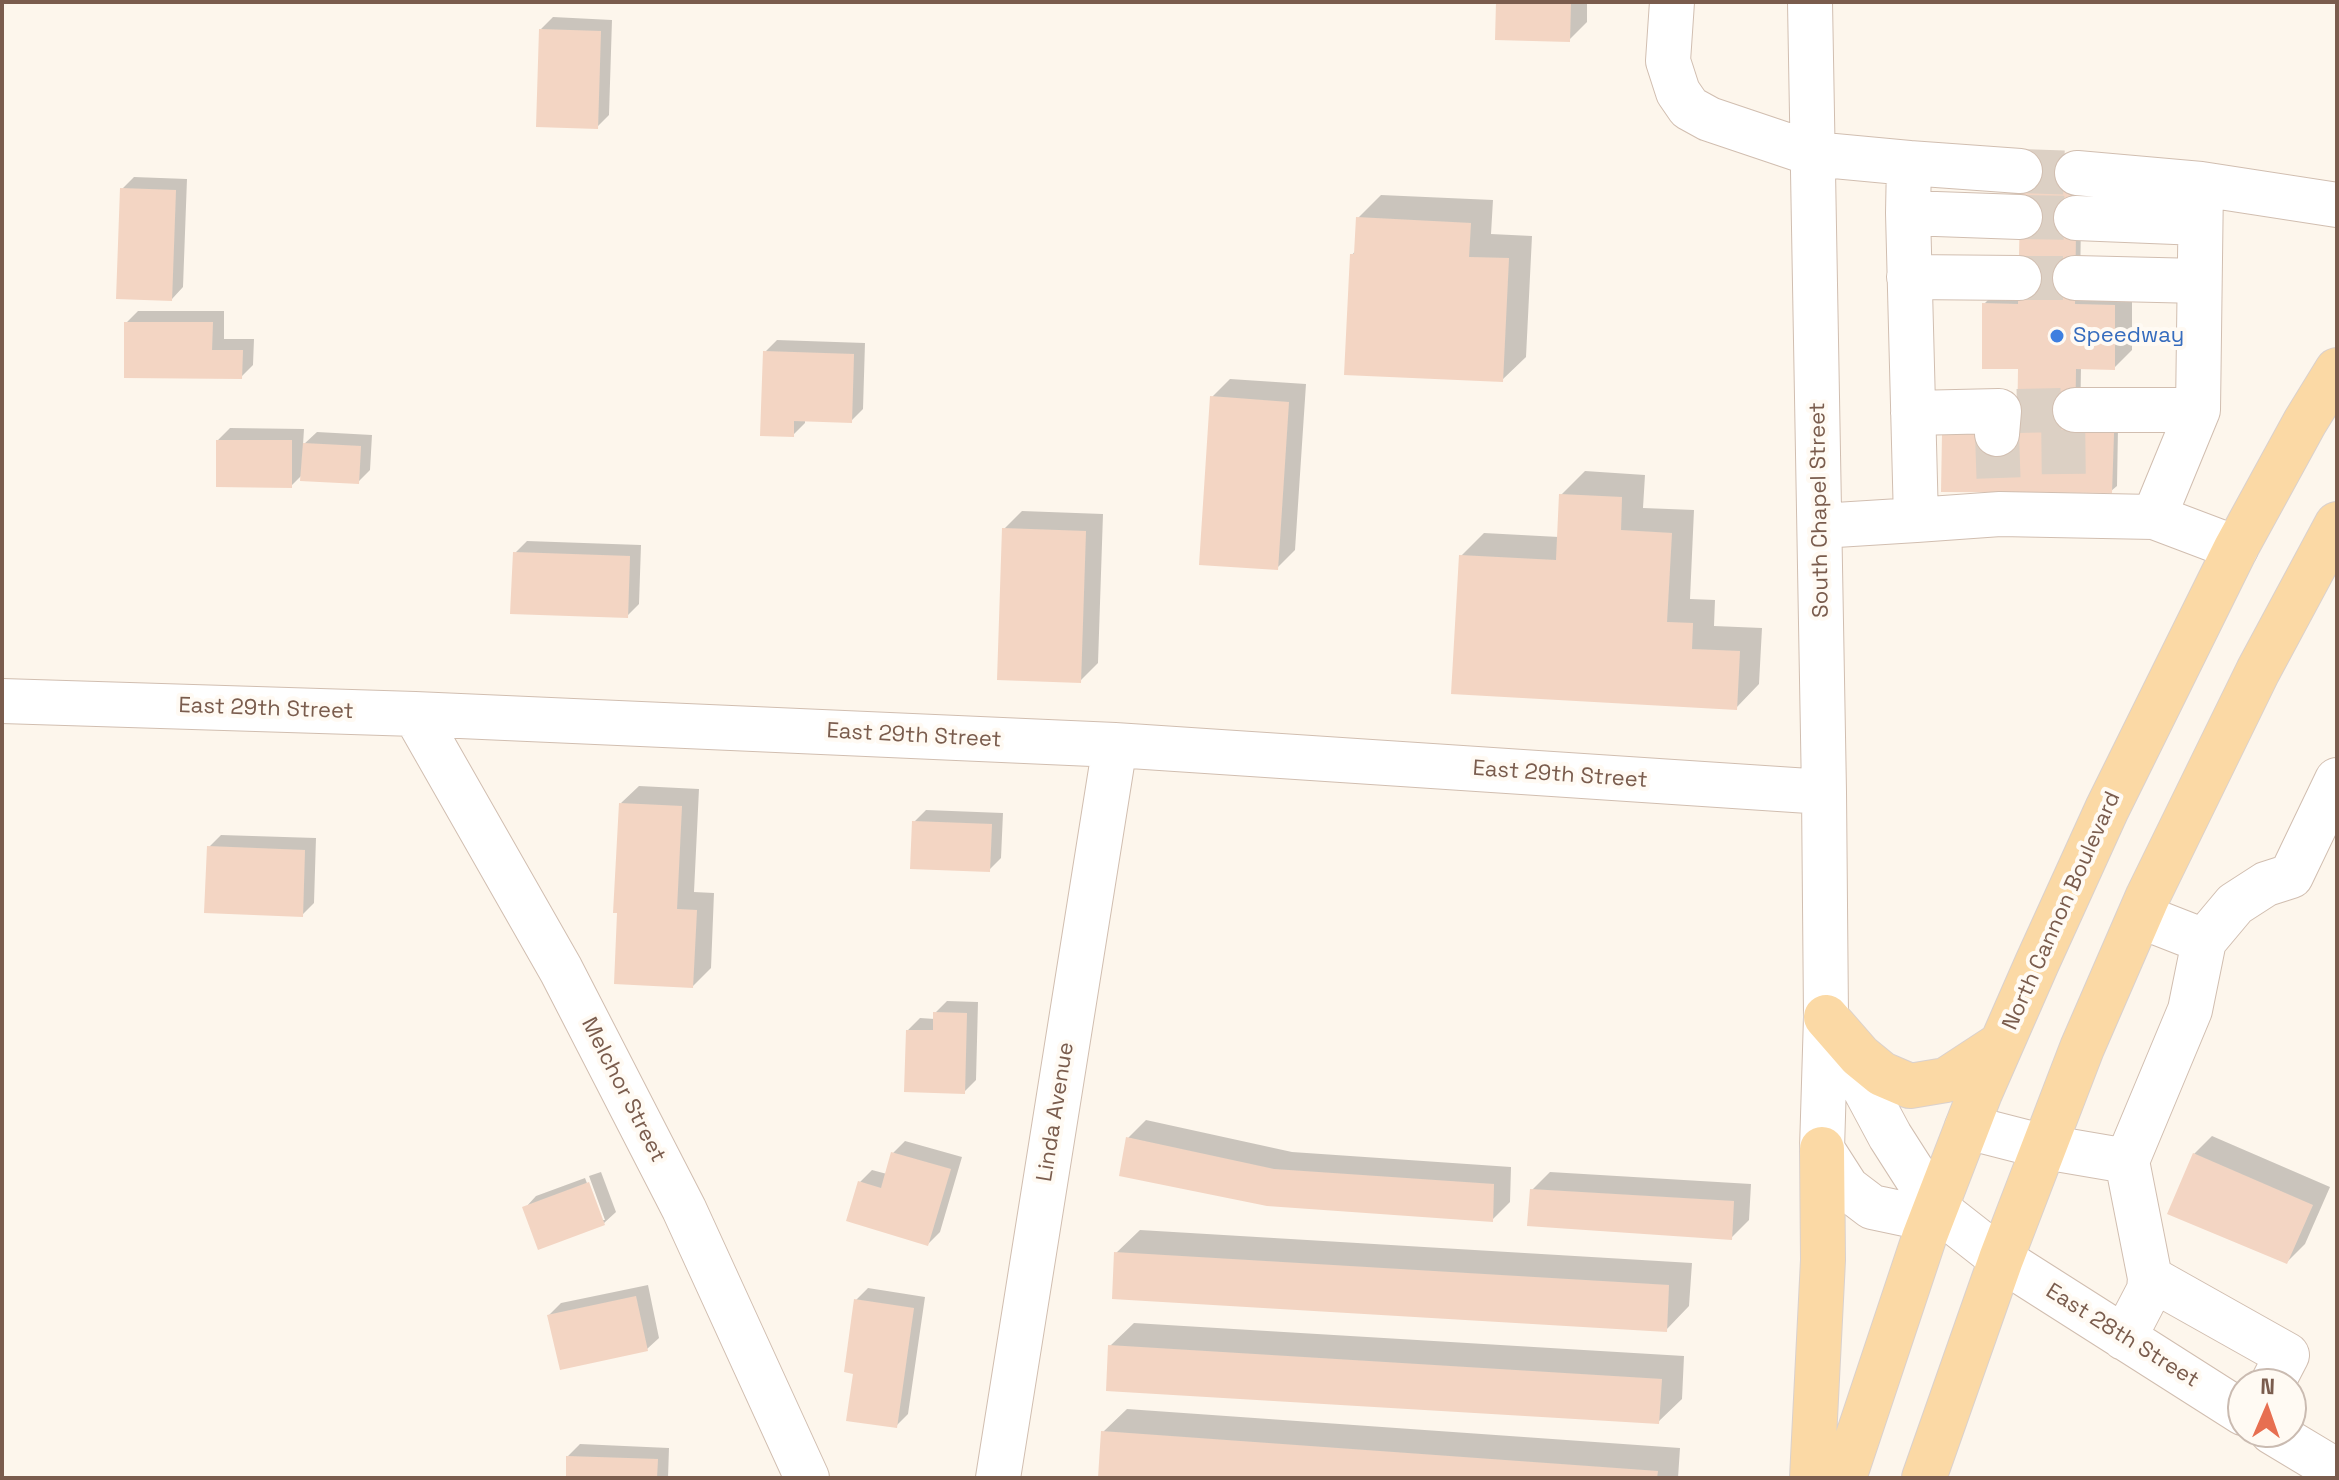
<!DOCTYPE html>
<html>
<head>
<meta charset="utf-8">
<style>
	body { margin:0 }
	#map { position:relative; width:2339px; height:1480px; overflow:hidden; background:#fdf6ec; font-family:"Space Grotesk",sans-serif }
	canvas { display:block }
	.frame { position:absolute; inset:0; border:4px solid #7a5c4d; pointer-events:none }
	.north { position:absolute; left:2227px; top:1368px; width:80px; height:80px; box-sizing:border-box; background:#fffaf3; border:2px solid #cabbb1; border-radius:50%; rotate:2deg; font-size:22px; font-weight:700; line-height:32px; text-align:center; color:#7a5c4d }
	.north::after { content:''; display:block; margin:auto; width:28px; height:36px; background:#e76f51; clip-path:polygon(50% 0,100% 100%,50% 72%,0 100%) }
</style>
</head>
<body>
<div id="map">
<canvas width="2339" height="1480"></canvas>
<div class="frame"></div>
<div class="north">N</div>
</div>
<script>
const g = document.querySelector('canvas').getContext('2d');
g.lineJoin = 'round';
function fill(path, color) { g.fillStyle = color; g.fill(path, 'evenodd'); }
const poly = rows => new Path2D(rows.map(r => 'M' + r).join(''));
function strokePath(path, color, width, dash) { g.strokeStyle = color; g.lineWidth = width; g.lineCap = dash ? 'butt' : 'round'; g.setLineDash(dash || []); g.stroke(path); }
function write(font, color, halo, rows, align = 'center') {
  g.font = font + ' "Space Grotesk",sans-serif'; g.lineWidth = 8; g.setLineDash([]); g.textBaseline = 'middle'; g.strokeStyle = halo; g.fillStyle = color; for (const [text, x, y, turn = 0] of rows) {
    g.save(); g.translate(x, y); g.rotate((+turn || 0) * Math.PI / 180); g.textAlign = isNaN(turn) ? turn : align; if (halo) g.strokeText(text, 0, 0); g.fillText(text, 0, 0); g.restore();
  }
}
const shadow = poly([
	[1498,2,1587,2,1587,22,1569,40],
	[553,17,612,20,609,115,597,127,541,29],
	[2028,153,2082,154,2080,287,2132,287,2132,350,2114,368,2081,368,2080,428,2118,428,2117,486,2111,491,1944,435,2019,429,2020,367,1984,304,2002,286,2021,286],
	[134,177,187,179,183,287,172,299,122,189],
	[1381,195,1493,200,1491,234,1532,236,1526,357,1502,380,1352,255,1356,250,1358,218],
	[138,311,224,311,224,339,254,339,253,365,241,377,126,323],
	[777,340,865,343,863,409,851,421,805,419,805,423,793,435,765,352],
	[1230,379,1306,384,1295,550,1277,568,1212,397],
	[230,428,304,429,303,445,317,432,372,435,370,470,358,482,303,474,291,486,218,440],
	[1585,471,1645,475,1643,508,1694,510,1690,599,1715,600,1714,626,1762,628,1759,684,1736,708,1461,556,1484,533,1559,537,1561,495],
	[1022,511,1103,514,1098,663,1080,681,1004,529],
	[527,541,641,545,639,604,627,616,515,553],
	[639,786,699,789,694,892,714,893,711,968,693,986,621,803],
	[926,810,1003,813,1001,858,989,870,914,822],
	[221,835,316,838,314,903,302,915,209,847],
	[947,1001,978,1002,976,1080,964,1092,908,1030,920,1018,935,1019,935,1013],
	[1146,1120,1292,1152,1511,1167,1510,1202,1492,1220,1128,1138],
	[2212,1136,2330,1187,2305,1244,2287,1262,2194,1154],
	[905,1141,962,1157,940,1232,928,1244,860,1182,872,1170,887,1174,893,1153],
	[601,1172,616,1212,604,1223,525,1208,536,1196,585,1178,601,1220,605,1220,589,1176],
	[1550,1172,1751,1184,1749,1220,1731,1238,1532,1190],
	[1140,1230,1692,1263,1689,1306,1666,1330,1116,1253],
	[648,1285,659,1338,647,1349,549,1315,561,1303],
	[868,1288,925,1297,908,1414,896,1426,855,1372,856,1300],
	[1134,1323,1684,1356,1682,1399,1658,1422,1110,1346],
	[1127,1409,1680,1448,1678,1478,1106,1478,1103,1432],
	[580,1444,669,1448,668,1478,568,1478,568,1456]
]);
const building = poly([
	[1496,2,1571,2,1570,42,1495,40],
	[539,29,601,31,598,129,536,127],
	[2021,158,2077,159,2075,304,2115,305,2115,370,2076,369,2075,433,2114,433,2112,493,1941,492,1942,434,2017,434,2018,369,1982,369,1982,303,2018,304],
	[120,188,176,190,172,301,116,299],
	[1356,217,1471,223,1469,257,1509,258,1503,382,1344,375,1350,254,1354,254],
	[124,322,213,322,212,350,243,350,242,379,124,378],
	[763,351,854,354,852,423,794,421,794,437,760,436],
	[1210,396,1289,402,1278,570,1199,565],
	[216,440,292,440,292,488,216,487],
	[303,443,361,446,359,484,300,481],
	[1559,494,1622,497,1621,530,1672,533,1667,622,1693,623,1692,649,1740,651,1737,710,1451,694,1459,555,1556,560],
	[1002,528,1086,531,1081,683,997,680],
	[513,552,630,556,628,618,510,614],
	[619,803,682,806,677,909,697,910,693,988,614,984,617,913,613,913],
	[912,821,992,824,990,872,910,869],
	[207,846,305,850,303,917,204,913],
	[933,1012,967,1013,965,1094,904,1092,906,1030,933,1030],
	[1126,1137,1274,1169,1494,1184,1493,1222,1267,1206,1119,1176],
	[891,1152,951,1169,928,1246,846,1221,858,1181,881,1188],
	[2193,1153,2313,1205,2287,1264,2167,1214],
	[589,1182,605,1225,538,1250,522,1207],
	[1530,1189,1734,1201,1732,1240,1527,1226],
	[1114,1252,1669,1285,1667,1332,1112,1299],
	[636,1296,648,1351,560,1370,547,1315],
	[854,1299,914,1308,897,1428,846,1421,853,1374,844,1372],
	[1108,1345,1662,1379,1659,1424,1106,1391],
	[1101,1431,1658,1471,1657,1478,1098,1478],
	[566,1456,658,1459,657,1478,566,1478]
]);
const minorTunnel = poly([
	[2020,171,2077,173],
	[2020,217,2076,218],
	[2019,278,2075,278],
	[2017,411,2063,410,2064,493],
	[1997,434,1999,492]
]);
const minor = poly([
	[1672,2,1668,61,1678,92,1689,108,1709,119,1813,154,1909,163,1908,213,1916,520,1820,526],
	[1810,2,1824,792,1826,1017,1822,1149,1847,1188,1872,1207,1905,1214,1936,1208],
	[1909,163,2020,171],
	[2077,173,2201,184],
	[1908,213,2020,217],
	[2076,218,2200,223],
	[1909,277,2019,278],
	[2075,278,2199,281],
	[2075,410,2198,410],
	[1913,413,1999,411,1997,434],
	[2154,517,2236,548],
	[1916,520,2000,514,2154,517,2198,410,2201,184,2337,205],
	[2,701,415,714,1115,745,1824,792],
	[415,714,561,970,684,1209,807,1478],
	[2140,916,2204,941,2235,904,2266,884,2291,876,2337,780],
	[1837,1037,1890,1136,1936,1208,2001,1259,2243,1413],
	[1967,1127,2045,1147,2127,1161,2190,1010,2204,941],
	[2150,1278,2287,1355,2272,1384],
	[2124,1338,2149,1290,2150,1278,2127,1161],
	[2272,1432,2337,1471],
	[998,1478,1115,745]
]);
const major = poly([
	[1826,1017,1860,1056,1882,1074,1910,1086,1946,1080,2001,1044],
	[1812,1478,1823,1260,1822,1149],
	[1844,1478,1924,1238,1980,1093,2037,963,2107,809,2236,548,2305,422,2337,370],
	[1924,1478,2001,1259,2082,1048,2148,896,2258,671,2337,524]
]);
const markers = [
	[2057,336,8,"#3f7fe0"]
];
const shopNames = [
	["Speedway",2073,336]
];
const streetNames = [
	["South Chapel Street",1820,510,-91],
	["East 29th Street",266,709,2],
	["East 29th Street",914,736,3],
	["East 29th Street",1560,775,4],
	["North Cannon Boulevard",2062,911,-66],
	["Melchor Street",623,1090,63],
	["Linda Avenue",1056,1112,-81],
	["East 28th Street",2122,1336,32]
];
fill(shadow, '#0003');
fill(building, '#f3d5c3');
strokePath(minorTunnel, '#dcd0c4', 44, [44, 22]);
strokePath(minor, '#d1beb0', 46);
strokePath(major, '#dad1cd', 46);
strokePath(minor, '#fff', 44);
strokePath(major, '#fbd9a5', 44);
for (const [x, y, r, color] of markers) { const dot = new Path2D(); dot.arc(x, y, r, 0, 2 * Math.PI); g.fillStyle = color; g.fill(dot); strokePath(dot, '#fffaf3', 3); }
write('22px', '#366cbe', '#fffaf3', shopNames, 'left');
write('22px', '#7a5c4d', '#fffaf3', streetNames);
</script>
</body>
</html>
